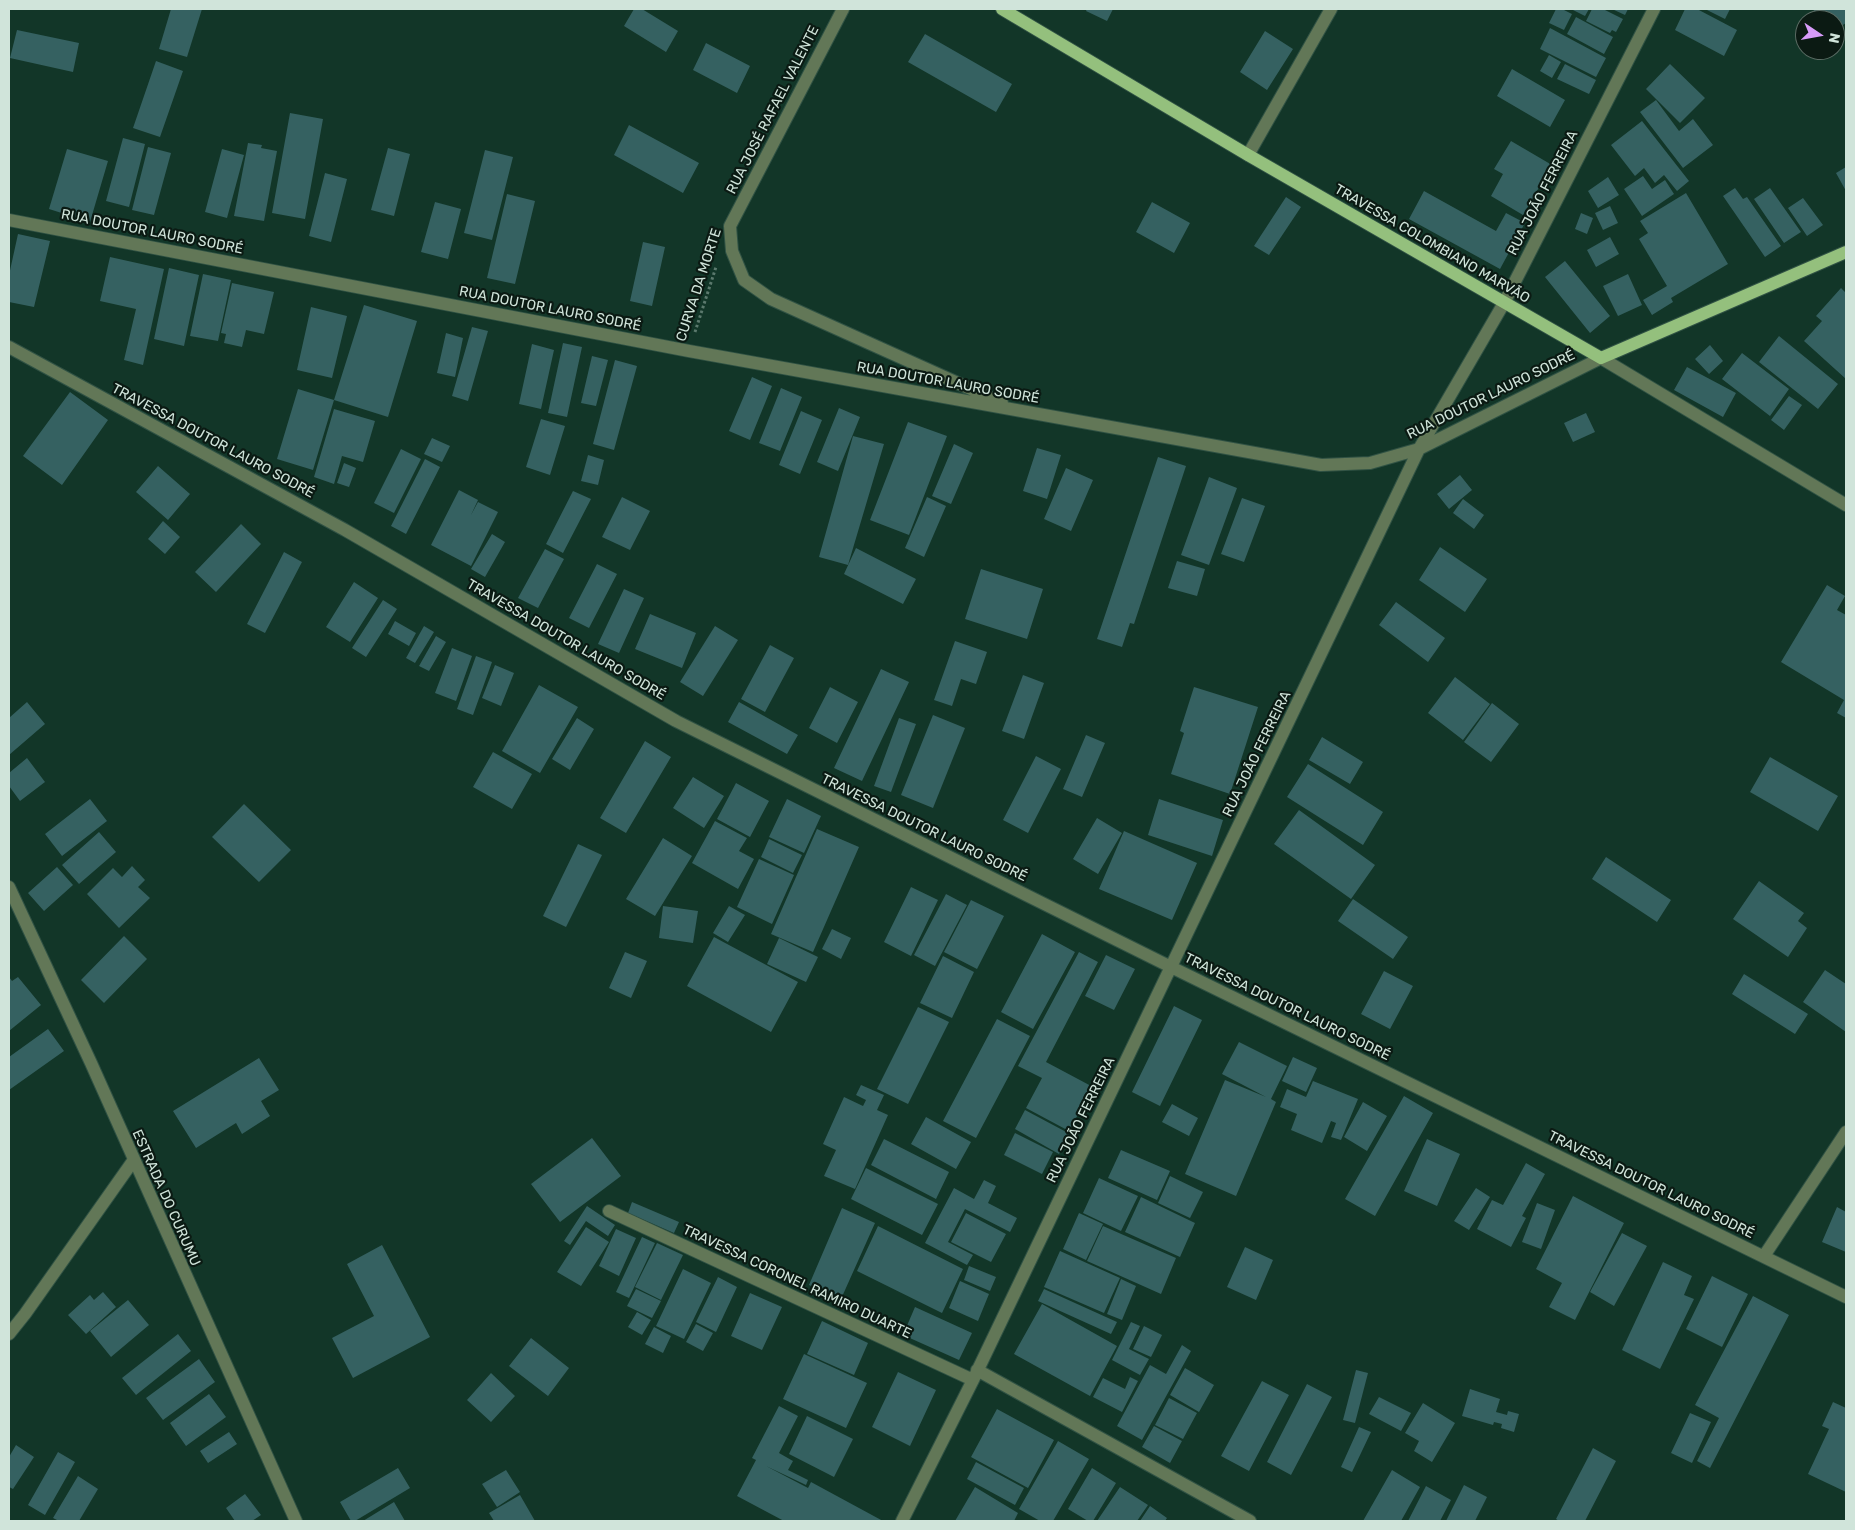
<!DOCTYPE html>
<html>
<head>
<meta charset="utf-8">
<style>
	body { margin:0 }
	#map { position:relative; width:1855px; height:1530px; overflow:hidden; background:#123628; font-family:Rubik,sans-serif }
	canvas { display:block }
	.frame { position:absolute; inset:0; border:10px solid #d0e4da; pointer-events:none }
	.north { position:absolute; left:1795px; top:10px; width:50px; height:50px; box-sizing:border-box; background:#0b1a13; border:1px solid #5a6b63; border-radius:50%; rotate:102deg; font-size:14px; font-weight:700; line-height:20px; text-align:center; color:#d0e4da }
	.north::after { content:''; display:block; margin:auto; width:18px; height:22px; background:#d79bf9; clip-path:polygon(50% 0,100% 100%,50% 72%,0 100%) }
</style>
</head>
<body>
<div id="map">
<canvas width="1855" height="1530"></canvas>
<div class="frame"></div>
<div class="north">N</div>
</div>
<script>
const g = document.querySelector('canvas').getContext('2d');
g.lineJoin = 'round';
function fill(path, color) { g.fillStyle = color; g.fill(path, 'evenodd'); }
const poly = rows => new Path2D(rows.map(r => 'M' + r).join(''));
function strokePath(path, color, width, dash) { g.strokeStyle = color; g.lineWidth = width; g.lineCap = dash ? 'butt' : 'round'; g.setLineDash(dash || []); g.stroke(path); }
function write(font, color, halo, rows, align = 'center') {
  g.font = font + ' Rubik,sans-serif'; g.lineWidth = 4.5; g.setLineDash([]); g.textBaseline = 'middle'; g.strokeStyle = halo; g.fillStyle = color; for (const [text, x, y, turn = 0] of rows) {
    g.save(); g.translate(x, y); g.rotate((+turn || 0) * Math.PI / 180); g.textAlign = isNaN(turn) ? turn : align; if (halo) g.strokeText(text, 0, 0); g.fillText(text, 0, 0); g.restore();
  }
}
const building = poly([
	[171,9,202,9,187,57,159,49],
	[634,9,642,9,678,31,666,52,624,26],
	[1087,9,1113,9,1107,21,1086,11],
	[1556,9,1562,9,1572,14,1564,30,1549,23],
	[1571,9,1589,9,1585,16],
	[1592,9,1603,9,1623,19,1616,32,1612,30,1610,33,1586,21],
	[1612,9,1628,9,1625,15],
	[1685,9,1697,9,1737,30,1724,56,1675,30],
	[1705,9,1730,9,1725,19],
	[1813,9,1846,9,1846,23,1835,30,1835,20,1819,20],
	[1576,17,1613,37,1604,54,1567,34],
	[1550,28,1606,58,1596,77,1540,49],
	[17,30,79,43,73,72,10,58],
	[1265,31,1293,49,1267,90,1240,72],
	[925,34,1012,84,996,112,908,62],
	[706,43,750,66,737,93,693,70],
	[1549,55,1561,62,1552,78,1540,71],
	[156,61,183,71,160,137,133,128],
	[1565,64,1596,80,1589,94,1557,79],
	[1670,64,1705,98,1680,123,1646,89],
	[1512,69,1565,100,1550,127,1497,96],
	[1656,100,1679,131,1693,119,1713,145,1683,168,1640,112],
	[290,113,323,119,305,219,272,213],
	[1642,121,1689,181,1677,191,1664,175,1655,183,1644,168,1635,176,1611,145],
	[629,125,699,163,683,193,614,155],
	[123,138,145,144,129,207,106,201],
	[1511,141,1552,165,1523,215,1491,196,1503,174,1494,169],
	[248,143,262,145,261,148,277,151,264,221,234,216],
	[148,147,171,153,154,215,132,210],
	[388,148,410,154,394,216,371,210],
	[67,149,108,161,90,222,49,209],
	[222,149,244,155,227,218,205,212],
	[485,150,513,157,492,240,464,233],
	[1846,167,1846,191,1836,173],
	[325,173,347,179,331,242,309,236],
	[1643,176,1652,189,1665,180,1674,194,1642,216,1624,189],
	[1608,177,1619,195,1598,208,1588,191],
	[1735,188,1743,199,1747,197,1781,246,1765,257,1723,196],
	[1770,188,1801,232,1784,243,1754,199],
	[1424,191,1496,231,1506,213,1525,223,1500,269,1409,219],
	[1686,193,1728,264,1671,298,1673,302,1652,315,1643,300,1667,286,1639,239,1648,233,1640,221],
	[507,194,535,201,515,284,487,278],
	[1286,197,1301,207,1269,255,1254,246],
	[1803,198,1823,225,1807,236,1788,208],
	[435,202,461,209,448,259,421,252],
	[1152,202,1190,223,1174,253,1136,232],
	[1610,206,1618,223,1603,230,1595,213],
	[1581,213,1593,218,1587,234,1575,229],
	[18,234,50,241,34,307,9,302,9,275],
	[1610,237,1619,254,1596,267,1587,250],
	[643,242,665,247,652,306,630,301],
	[110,257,164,269,143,365,124,360,136,309,100,301],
	[1565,261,1610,316,1590,333,1545,277],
	[169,268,199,275,184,346,154,339],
	[203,274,231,280,218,341,190,336],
	[1628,274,1642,305,1618,316,1603,286],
	[232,283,274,292,264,334,246,330,242,347,224,343,226,334,221,333],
	[1841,288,1846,293,1846,379,1804,341,1822,321,1816,316],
	[364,305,417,321,388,417,334,400],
	[311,307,347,316,332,378,297,370],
	[472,327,488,331,468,401,452,396],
	[446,333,463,338,455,377,437,373],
	[1779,336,1838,384,1818,409,1759,362],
	[563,343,582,347,567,417,548,413],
	[532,344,554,350,541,409,519,404],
	[1710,345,1723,361,1709,374,1695,359],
	[1742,353,1789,389,1770,416,1722,379],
	[592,356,608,360,596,406,581,403],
	[615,360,637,366,614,450,593,444],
	[1687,367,1736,393,1723,417,1674,390],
	[752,377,772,386,750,440,729,431],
	[781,388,802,397,780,451,759,443],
	[298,389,334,400,313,470,277,459],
	[70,392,108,420,62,485,23,456],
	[1789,396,1802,405,1784,430,1771,420],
	[839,408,860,417,838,471,817,462],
	[334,409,375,421,363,462,342,456,334,484,314,477],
	[801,411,822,420,800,474,779,465],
	[1586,413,1595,432,1573,442,1564,423],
	[541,419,565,426,550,475,526,467],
	[908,422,947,436,909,535,870,520],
	[853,436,884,444,848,565,819,557],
	[432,438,450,446,442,462,424,454],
	[954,444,973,453,951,504,932,496],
	[1037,448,1061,455,1047,499,1023,491],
	[401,449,421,459,394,513,374,503],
	[588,455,604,460,598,485,581,481],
	[1158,457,1186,466,1134,624,1130,623,1122,647,1097,639],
	[425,459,440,467,406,534,391,526],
	[344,463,356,468,349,487,337,483],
	[158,466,190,494,168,520,136,492],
	[1066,468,1093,480,1071,531,1044,519],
	[1460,475,1472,490,1449,509,1437,494],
	[1209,477,1237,488,1209,565,1181,555],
	[459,490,478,500,471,515,478,502,498,512,471,566,431,545],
	[573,491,591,499,563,553,546,544],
	[622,497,650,511,630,550,602,537],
	[927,497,946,506,924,557,905,548],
	[1242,498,1265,506,1244,562,1221,554],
	[1463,499,1484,515,1474,529,1453,513],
	[163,521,180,537,165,554,148,539],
	[241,524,261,544,216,592,195,572],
	[492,534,505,542,485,577,471,569],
	[1440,547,1487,579,1465,612,1419,580],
	[856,548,916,579,903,604,844,574],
	[545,549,564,559,538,608,518,598],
	[284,552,302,562,265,633,247,624],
	[1177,561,1205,569,1197,596,1168,588],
	[597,564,617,574,589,628,569,618],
	[981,569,1043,589,1027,639,965,619],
	[354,582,378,598,350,642,326,627],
	[1827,585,1845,596,1837,610,1846,615,1846,718,1837,713,1844,700,1781,662],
	[624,589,644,598,619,653,598,644],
	[383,600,397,609,366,657,352,648],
	[1396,602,1445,638,1428,662,1379,625],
	[650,614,696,633,682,668,635,649],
	[395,621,416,633,409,646,388,634],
	[424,626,434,632,415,663,406,658],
	[715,626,738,640,703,696,680,682],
	[436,636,446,642,429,671,419,666],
	[955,641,987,652,976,684,961,679,952,706,934,700],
	[770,645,794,658,765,712,741,699],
	[452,648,472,656,456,701,435,693],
	[476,656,492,662,473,715,457,709],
	[495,665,514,673,501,706,482,698],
	[881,669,909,682,862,781,834,768],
	[1023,675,1044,683,1024,739,1002,731],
	[1455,677,1490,704,1463,740,1428,713],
	[539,685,578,707,540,773,502,751],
	[830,687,858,702,837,743,809,728],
	[1194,687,1258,707,1230,794,1171,774,1184,733,1180,731],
	[27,702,45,724,9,755,9,718],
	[739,702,798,735,787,754,728,722],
	[1492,703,1519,724,1491,762,1464,742],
	[933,715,965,728,933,808,901,795],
	[577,718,594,729,570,770,552,759],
	[899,718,916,724,891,792,874,786],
	[1086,735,1105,743,1082,797,1063,789],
	[1322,737,1363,762,1350,784,1309,760],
	[645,741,671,757,626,833,600,818],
	[493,752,532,774,512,809,473,787],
	[1036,756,1061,769,1028,833,1003,820],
	[1770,757,1838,796,1818,831,1750,792],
	[27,758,45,782,20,801,9,786,9,773],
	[1308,764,1383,812,1363,845,1287,797],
	[693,777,724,796,704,828,673,808],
	[736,783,769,801,750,837,717,819],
	[90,799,107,821,62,856,45,834],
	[787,799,821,816,804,853,769,837],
	[1159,799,1223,820,1212,856,1148,835],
	[244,804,291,850,259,882,212,837],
	[1299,810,1375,865,1351,899,1274,844],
	[1097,818,1122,833,1098,874,1073,859],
	[715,821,747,838,739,851,754,859,738,889,692,863],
	[817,829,859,847,813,952,771,934],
	[1124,831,1197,863,1172,920,1099,889],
	[99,832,116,852,79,884,62,865],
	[663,838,692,856,655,916,626,899],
	[769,839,802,855,793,873,761,857],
	[578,844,602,855,566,927,543,916],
	[1606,857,1671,900,1657,922,1592,879],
	[759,859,794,875,772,924,737,907],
	[132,866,145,880,138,887,150,898,119,928,87,894,113,868,122,877],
	[57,867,73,885,44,911,28,893],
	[1759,881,1804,913,1798,921,1807,928,1788,957,1733,919],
	[911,887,938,900,911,956,884,942],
	[946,894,967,905,935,966,914,955],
	[1353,899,1408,937,1393,959,1338,921],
	[971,900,1004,916,977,969,944,952],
	[663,906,698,911,693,943,659,938],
	[729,906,745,915,728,942,713,933],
	[832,929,851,938,841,959,822,949],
	[1042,934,1075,952,1033,1029,1001,1012],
	[124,936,147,959,104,1003,81,980],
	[714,937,798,982,771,1032,687,986],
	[779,938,818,957,806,982,767,964],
	[625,952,647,961,631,998,609,988],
	[1079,952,1098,962,1046,1062,1093,1087,1069,1131,1026,1108,1042,1078,1018,1066],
	[1106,955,1135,969,1114,1010,1085,996],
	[943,956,974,972,952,1018,920,1003],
	[1825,970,1846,984,1846,1032,1803,1002],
	[1384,971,1413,986,1390,1029,1361,1014],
	[1744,974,1808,1014,1795,1034,1732,994],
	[9,977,12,981,18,977,41,1005,9,1031],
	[1174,1006,1202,1020,1160,1106,1132,1092],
	[918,1007,949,1022,908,1104,877,1089],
	[997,1019,1030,1036,976,1138,943,1121],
	[48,1029,64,1051,9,1090,9,1057],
	[1239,1042,1287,1066,1271,1099,1276,1102,1236,1196,1185,1174,1225,1080,1266,1097,1222,1074],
	[1293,1057,1317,1068,1306,1092,1282,1081],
	[259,1058,279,1090,261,1101,270,1116,242,1134,236,1123,196,1148,173,1111],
	[1313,1081,1358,1099,1341,1140,1331,1137,1336,1123,1331,1121,1322,1143,1291,1130,1297,1114,1280,1107,1287,1089,1306,1097],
	[861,1085,884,1095,877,1110,888,1115,855,1189,824,1176,836,1150,823,1144,844,1097,863,1106,866,1100,856,1095],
	[1404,1096,1433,1113,1375,1216,1345,1199],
	[1363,1102,1387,1116,1367,1151,1344,1137],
	[1172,1104,1198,1118,1189,1136,1162,1122],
	[1025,1110,1070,1134,1059,1154,1015,1129],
	[926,1117,971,1142,956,1169,911,1144],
	[1015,1133,1053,1152,1042,1174,1004,1155],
	[592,1138,621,1176,560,1222,531,1184],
	[884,1139,949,1172,936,1199,871,1165],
	[1427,1139,1460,1154,1437,1206,1404,1191],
	[1121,1150,1170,1171,1157,1200,1108,1178],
	[1526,1163,1545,1174,1522,1216,1526,1218,1511,1247,1477,1229,1492,1200,1503,1205],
	[866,1168,938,1204,922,1235,851,1199],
	[1170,1176,1203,1192,1190,1218,1158,1203],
	[1099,1178,1138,1196,1121,1231,1083,1213],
	[984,1180,996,1186,988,1203,1017,1218,1010,1232,965,1209,948,1242,973,1255,967,1265,925,1243,954,1188,974,1199],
	[1476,1188,1490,1197,1469,1230,1454,1221],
	[1573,1196,1624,1223,1575,1320,1549,1307,1562,1283,1536,1269],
	[1141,1197,1195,1223,1180,1257,1125,1232],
	[632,1202,679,1222,674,1233,628,1213],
	[1537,1203,1555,1210,1541,1249,1522,1242],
	[587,1206,615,1225,608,1236,586,1221,570,1245,564,1241],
	[1837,1207,1846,1212,1846,1252,1822,1242],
	[842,1208,875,1223,841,1299,809,1285],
	[966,1213,1006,1234,991,1262,951,1242],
	[1079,1213,1103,1224,1086,1260,1063,1249],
	[878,1226,963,1269,942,1313,857,1271],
	[1103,1226,1176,1258,1161,1294,1087,1261],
	[586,1227,609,1242,581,1286,557,1272],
	[616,1229,636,1238,619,1276,599,1266],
	[1622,1233,1647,1246,1614,1306,1590,1292],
	[642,1237,655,1243,629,1298,616,1292],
	[657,1243,683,1255,661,1300,635,1287],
	[382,1245,430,1337,353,1378,332,1338,374,1316,347,1264],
	[1245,1247,1273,1260,1256,1300,1227,1287],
	[1060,1251,1120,1278,1104,1313,1044,1287],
	[1663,1262,1692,1276,1684,1295,1694,1299,1660,1369,1622,1350],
	[969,1266,996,1277,990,1291,964,1280],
	[683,1269,711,1283,684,1339,656,1326],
	[1712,1276,1748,1294,1722,1347,1686,1329],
	[718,1277,737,1287,716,1332,696,1322],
	[1121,1279,1136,1286,1122,1320,1107,1314],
	[960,1281,989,1294,978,1321,949,1308],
	[636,1289,661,1301,652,1318,627,1306],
	[1044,1289,1117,1322,1111,1334,1038,1301],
	[103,1292,116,1307,86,1334,68,1315,90,1295,94,1300],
	[750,1293,782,1307,762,1350,731,1336],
	[1753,1296,1789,1315,1710,1468,1697,1461,1719,1418,1695,1405],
	[128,1300,149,1325,111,1357,90,1331],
	[1042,1304,1117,1346,1090,1396,1014,1354],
	[915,1307,972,1333,959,1360,903,1335],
	[637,1312,651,1320,642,1335,628,1327],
	[822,1321,868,1343,854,1375,807,1354],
	[1131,1322,1140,1326,1129,1349,1149,1359,1140,1375,1112,1360],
	[696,1324,713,1333,703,1351,686,1342],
	[1144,1326,1162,1335,1151,1357,1133,1349],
	[654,1327,671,1336,663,1353,645,1344],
	[178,1334,191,1351,136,1395,122,1378],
	[531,1338,569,1368,548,1396,509,1366],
	[1182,1345,1191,1351,1142,1440,1117,1426,1150,1365,1166,1374],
	[804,1354,867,1383,846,1428,783,1399],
	[199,1359,215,1382,163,1420,146,1398],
	[1185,1368,1214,1385,1199,1412,1170,1395],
	[1356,1370,1368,1373,1355,1423,1343,1420],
	[898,1372,936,1390,910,1446,872,1427],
	[491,1373,515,1396,491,1422,467,1400],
	[1130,1377,1138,1381,1122,1412,1093,1397,1103,1378,1125,1389],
	[1262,1381,1289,1395,1249,1471,1221,1456],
	[1307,1384,1332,1397,1291,1475,1267,1462],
	[1470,1389,1500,1399,1496,1412,1507,1415,1508,1411,1519,1414,1514,1432,1501,1428,1502,1424,1494,1422,1493,1425,1462,1416],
	[209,1394,226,1417,186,1446,170,1423],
	[1379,1397,1411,1413,1401,1431,1369,1414],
	[1169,1398,1197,1413,1183,1439,1155,1425],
	[1833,1402,1846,1408,1846,1492,1808,1474,1829,1429,1822,1426],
	[1423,1403,1455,1423,1432,1462,1414,1451,1419,1441,1405,1433],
	[779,1406,798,1416,779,1453,793,1461,788,1470,808,1480,806,1485,766,1466,808,1488,811,1482,883,1521,784,1521,737,1496,756,1460,752,1458],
	[997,1409,1054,1440,1028,1488,971,1457],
	[1690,1413,1711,1422,1692,1463,1671,1453],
	[807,1416,853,1439,834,1477,789,1454],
	[1154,1426,1182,1441,1170,1463,1142,1447],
	[1359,1427,1371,1432,1352,1472,1341,1467],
	[229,1432,237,1444,208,1463,200,1451],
	[1058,1441,1089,1459,1053,1521,1040,1521,1019,1509],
	[16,1445,34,1457,13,1489,9,1487,9,1457],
	[1593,1448,1616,1461,1585,1521,1559,1521,1556,1519],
	[58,1452,75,1462,45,1515,28,1505],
	[976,1462,1024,1488,1015,1505,967,1479],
	[398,1468,410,1488,355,1521,351,1521,340,1502],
	[1092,1468,1116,1483,1093,1521,1088,1521,1068,1509],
	[506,1470,520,1492,497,1507,482,1484],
	[1392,1470,1420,1487,1401,1521,1363,1521],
	[78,1476,98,1489,79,1521,59,1521,53,1518],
	[1464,1485,1487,1497,1475,1521,1446,1521],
	[1426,1486,1451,1500,1440,1521,1408,1521],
	[975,1487,1018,1513,1014,1521,955,1521],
	[1120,1487,1148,1505,1137,1521,1097,1521],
	[245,1494,261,1515,252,1521,235,1521,226,1508],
	[520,1495,535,1521,494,1521,489,1513],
	[394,1502,405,1521,363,1521],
	[1150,1506,1167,1518,1165,1521,1140,1521]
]);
const path = poly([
	[695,332,716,267]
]);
const minor = poly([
	[843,9,730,226,732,251,744,280,771,299,1002,403],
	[1248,155,1331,9],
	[9,220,689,351,1321,465,1370,463,1419,449,1601,358,1846,505],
	[9,347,345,530,676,721,1171,967,1846,1297],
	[9,887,91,1063,296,1521],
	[609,1211,973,1380],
	[1764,1256,1846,1132],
	[9,1334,25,1314,133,1161],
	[977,1370,1250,1521],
	[902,1521,973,1380,1419,449,1504,303,1654,9]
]);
const major = poly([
	[1002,9,1248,155,1601,358,1846,252]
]);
const streetNames = [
	["RUA JOSÉ RAFAEL VALENTE",773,110,-63],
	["RUA JOÃO FERREIRA",1543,193,-63],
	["RUA DOUTOR LAURO SODRÉ",152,232,11],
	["TRAVESSA COLOMBIANO MARVÃO",1432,244,30],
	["CURVA DA MORTE",699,285,-72],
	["RUA DOUTOR LAURO SODRÉ",550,309,11],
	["RUA DOUTOR LAURO SODRÉ",948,383,10],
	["RUA DOUTOR LAURO SODRÉ",1491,395,-26],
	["TRAVESSA DOUTOR LAURO SODRÉ",213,441,28],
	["TRAVESSA DOUTOR LAURO SODRÉ",566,640,30],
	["RUA JOÃO FERREIRA",1257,754,-64],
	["TRAVESSA DOUTOR LAURO SODRÉ",924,828,26],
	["TRAVESSA DOUTOR LAURO SODRÉ",1287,1007,26],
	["RUA JOÃO FERREIRA",1081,1120,-64],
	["TRAVESSA DOUTOR LAURO SODRÉ",1651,1185,26],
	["ESTRADA DO CURUMU",166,1198,66],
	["TRAVESSA CORONEL RAMIRO DUARTE",797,1282,25]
];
fill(building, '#356161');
strokePath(minor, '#305244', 14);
strokePath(major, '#305244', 14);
strokePath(path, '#5b796d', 3, [2.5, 2.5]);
strokePath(minor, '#627757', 12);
strokePath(major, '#94c07d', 12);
write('14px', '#d0e4da', '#0b1a13', streetNames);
</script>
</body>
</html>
